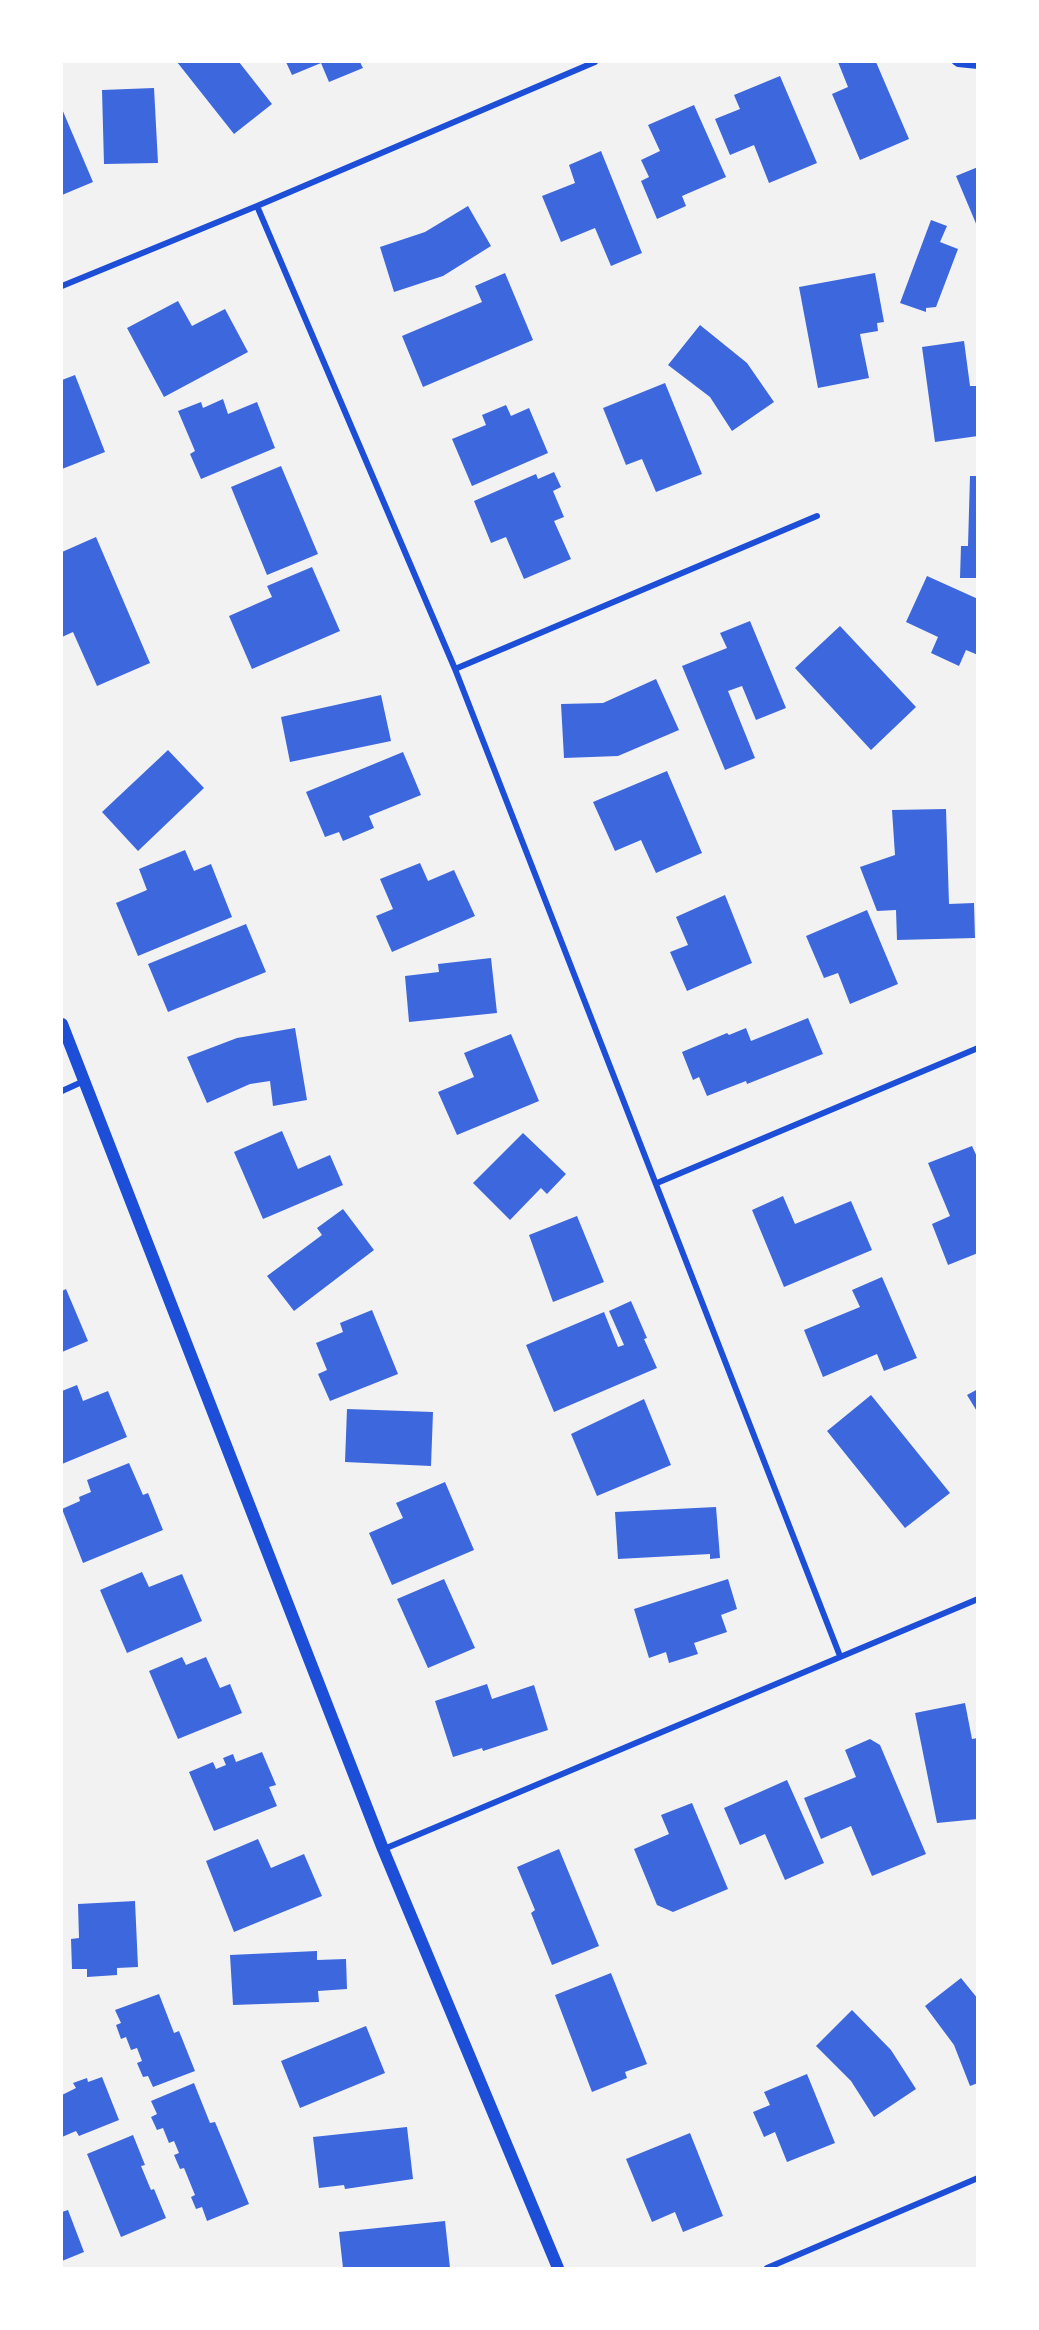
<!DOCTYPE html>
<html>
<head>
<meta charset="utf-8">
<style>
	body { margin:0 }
	#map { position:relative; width:1039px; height:2330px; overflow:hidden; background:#f2f2f2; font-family:"Libre Baskerville",serif }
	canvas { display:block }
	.frame { position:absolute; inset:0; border:63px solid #fff; pointer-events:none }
</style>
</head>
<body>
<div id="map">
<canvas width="1039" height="2330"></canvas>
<div class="frame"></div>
</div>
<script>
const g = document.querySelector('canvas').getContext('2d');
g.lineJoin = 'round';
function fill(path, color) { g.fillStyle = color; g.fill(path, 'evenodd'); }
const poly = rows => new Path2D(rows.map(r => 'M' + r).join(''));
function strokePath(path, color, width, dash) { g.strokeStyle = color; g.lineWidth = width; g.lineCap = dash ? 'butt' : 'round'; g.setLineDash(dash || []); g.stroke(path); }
const building = poly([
	[177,62,239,62,272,104,234,134],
	[286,62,360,62,363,68,329,82,321,63,292,75],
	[838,62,876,62,909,139,860,160,832,94,848,87],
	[780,76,817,163,769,183,754,145,730,155,715,119,740,109,734,95],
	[154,88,158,163,104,164,102,90],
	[694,105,726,177,682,196,686,206,657,219,641,181,649,177,641,160,660,151,648,125],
	[62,109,93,182,62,195],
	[601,151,642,253,611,266,595,228,561,242,542,196,575,183,569,165],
	[978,167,978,226,977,226,956,176],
	[468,206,491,246,443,276,394,292,380,247,425,232],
	[931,220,947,226,940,242,958,249,936,307,926,308,926,312,900,303],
	[505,273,533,340,423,387,402,336,482,302,475,286],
	[875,273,884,322,877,323,878,331,860,334,869,378,818,388,799,287],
	[178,301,192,326,225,309,248,352,164,397,127,328],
	[700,325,747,363,774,402,732,431,710,397,668,365],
	[964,341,970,386,978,386,978,436,935,442,922,347],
	[75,375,105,452,62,469,62,380],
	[665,383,702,474,656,492,642,459,626,465,603,408],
	[223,399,228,414,257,402,275,448,201,479,190,454,195,451,178,411,201,402,203,408],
	[506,405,511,416,529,408,548,453,472,486,452,439,486,425,482,415],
	[281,466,318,554,267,575,231,487],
	[554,472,561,487,553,491,564,517,554,521,571,559,524,579,506,537,491,543,474,501,536,474,538,479],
	[970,476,978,476,978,578,960,578,961,546,968,546],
	[96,537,150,663,97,686,73,632,62,637,62,552],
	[312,567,340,631,252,669,229,616,272,597,267,586],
	[927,576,978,599,978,655,966,650,959,666,931,653,938,637,906,622],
	[750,621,786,708,756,720,742,686,728,691,755,758,725,770,682,666,727,648,720,633],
	[840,626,916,707,871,750,795,668],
	[656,679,679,730,618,756,564,758,561,704,603,703],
	[381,695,391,741,290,762,281,717],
	[168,750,204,788,138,851,102,812],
	[403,752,421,795,369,816,374,828,343,841,339,832,325,837,306,792],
	[667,771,702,853,656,873,641,840,615,851,593,802],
	[946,809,949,904,974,903,975,938,897,940,896,910,877,911,860,867,895,855,892,810],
	[185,850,194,871,211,864,232,917,138,956,116,903,147,890,139,869],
	[420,863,428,881,454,870,475,916,392,952,376,916,393,909,380,879],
	[725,895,752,963,687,991,670,952,688,945,676,917],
	[867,910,898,984,850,1004,838,973,824,978,806,936],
	[246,924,266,972,168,1012,148,964],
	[491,958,497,1013,409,1022,405,976,439,972,438,964],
	[808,1018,823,1054,747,1084,746,1081,707,1096,699,1077,693,1080,682,1052,727,1033,729,1035,746,1028,751,1041],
	[295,1028,307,1100,273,1106,270,1081,250,1084,207,1103,187,1057,237,1038],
	[511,1034,539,1101,457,1135,438,1092,474,1077,464,1053],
	[282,1131,298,1169,330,1155,343,1185,263,1219,234,1152],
	[523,1133,566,1174,547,1194,541,1188,510,1220,473,1183],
	[972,1146,978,1159,978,1253,948,1265,932,1224,950,1216,928,1163],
	[783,1196,795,1224,851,1201,872,1250,784,1287,752,1210],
	[343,1209,374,1250,294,1311,267,1276,322,1235,317,1228],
	[577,1216,604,1282,553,1302,529,1235],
	[882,1277,917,1358,884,1371,877,1354,823,1377,804,1330,860,1307,852,1290],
	[66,1289,88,1341,62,1352,62,1291],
	[631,1301,647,1338,644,1339,657,1368,554,1412,526,1345,604,1312,618,1347,624,1345,609,1311],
	[372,1310,398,1374,330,1401,318,1374,327,1370,316,1343,343,1332,340,1323],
	[77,1385,83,1401,108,1391,127,1437,62,1464,62,1391],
	[978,1389,978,1413,967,1395],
	[871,1395,950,1493,905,1528,827,1431],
	[644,1399,671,1465,597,1496,571,1434],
	[347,1409,433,1412,431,1466,345,1462],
	[129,1463,143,1495,148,1493,163,1530,83,1563,62,1509,80,1501,79,1497,91,1492,87,1480],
	[445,1482,474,1550,392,1585,369,1533,403,1518,396,1503],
	[716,1507,720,1558,710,1559,710,1554,618,1559,615,1512],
	[142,1572,149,1587,182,1574,202,1621,127,1653,100,1590],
	[444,1579,475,1648,428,1668,397,1599],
	[728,1579,737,1609,721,1615,727,1632,694,1643,698,1654,669,1663,666,1652,649,1658,634,1609],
	[182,1657,186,1665,206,1657,220,1688,230,1684,242,1713,178,1739,149,1671],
	[487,1684,492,1699,534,1685,548,1730,483,1751,482,1748,453,1757,435,1701],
	[965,1703,972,1739,978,1738,978,1819,937,1823,915,1713],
	[870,1739,880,1745,926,1854,872,1876,851,1826,821,1839,804,1798,856,1777,845,1750],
	[262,1752,276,1785,269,1787,277,1806,214,1831,189,1772,213,1762,216,1769,226,1765,223,1758,233,1754,236,1762],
	[787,1780,824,1863,785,1880,765,1834,740,1845,724,1808],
	[692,1803,728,1889,673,1912,657,1905,634,1849,669,1834,661,1815],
	[258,1839,271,1868,304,1854,322,1896,234,1932,206,1861],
	[559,1849,599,1946,552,1965,531,1913,535,1910,517,1867],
	[135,1901,138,1967,117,1968,117,1975,87,1977,87,1969,72,1969,71,1939,79,1938,78,1904],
	[317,1951,317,1960,346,1959,347,1989,318,1991,319,2002,233,2005,230,1955],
	[611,1973,647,2064,625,2072,627,2078,592,2092,555,1995],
	[961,1978,978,1999,978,2083,970,2086,954,2045,925,2006],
	[159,1994,174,2033,179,2031,195,2071,153,2087,148,2076,143,2077,137,2063,142,2061,137,2048,131,2050,126,2037,121,2039,116,2025,121,2023,115,2010],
	[852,2010,891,2050,916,2089,874,2117,851,2081,816,2046],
	[366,2026,385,2073,300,2108,281,2061],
	[807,2074,835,2143,787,2162,775,2132,764,2137,753,2112,770,2105,764,2092],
	[102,2077,119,2120,79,2136,76,2131,62,2137,62,2095,76,2088,73,2083,87,2078,88,2082],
	[194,2083,210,2123,215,2122,249,2204,207,2221,202,2207,196,2209,191,2197,195,2195,184,2168,180,2169,174,2155,179,2153,174,2141,169,2143,163,2128,157,2130,151,2117,157,2114,151,2101],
	[407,2127,413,2179,345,2189,344,2185,319,2188,313,2137],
	[690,2133,723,2216,683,2232,675,2212,652,2222,626,2159],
	[133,2135,145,2165,141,2166,151,2190,154,2189,166,2218,121,2237,87,2154],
	[68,2210,84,2252,62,2261,62,2212],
	[445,2221,450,2268,343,2268,339,2232]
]);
const minor = poly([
	[955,62,958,64,978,66],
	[257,206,455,669,840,1656],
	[62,286,257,206,595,62],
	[455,669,817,516],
	[62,1091,84,1081],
	[657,1183,978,1048],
	[384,1849,978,1599],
	[767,2268,978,2178]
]);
const secondary = poly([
	[62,1024,383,1849,558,2268]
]);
fill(building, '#3d67dc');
strokePath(minor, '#1d4ed8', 6);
strokePath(secondary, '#1d4ed8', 12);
</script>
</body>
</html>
